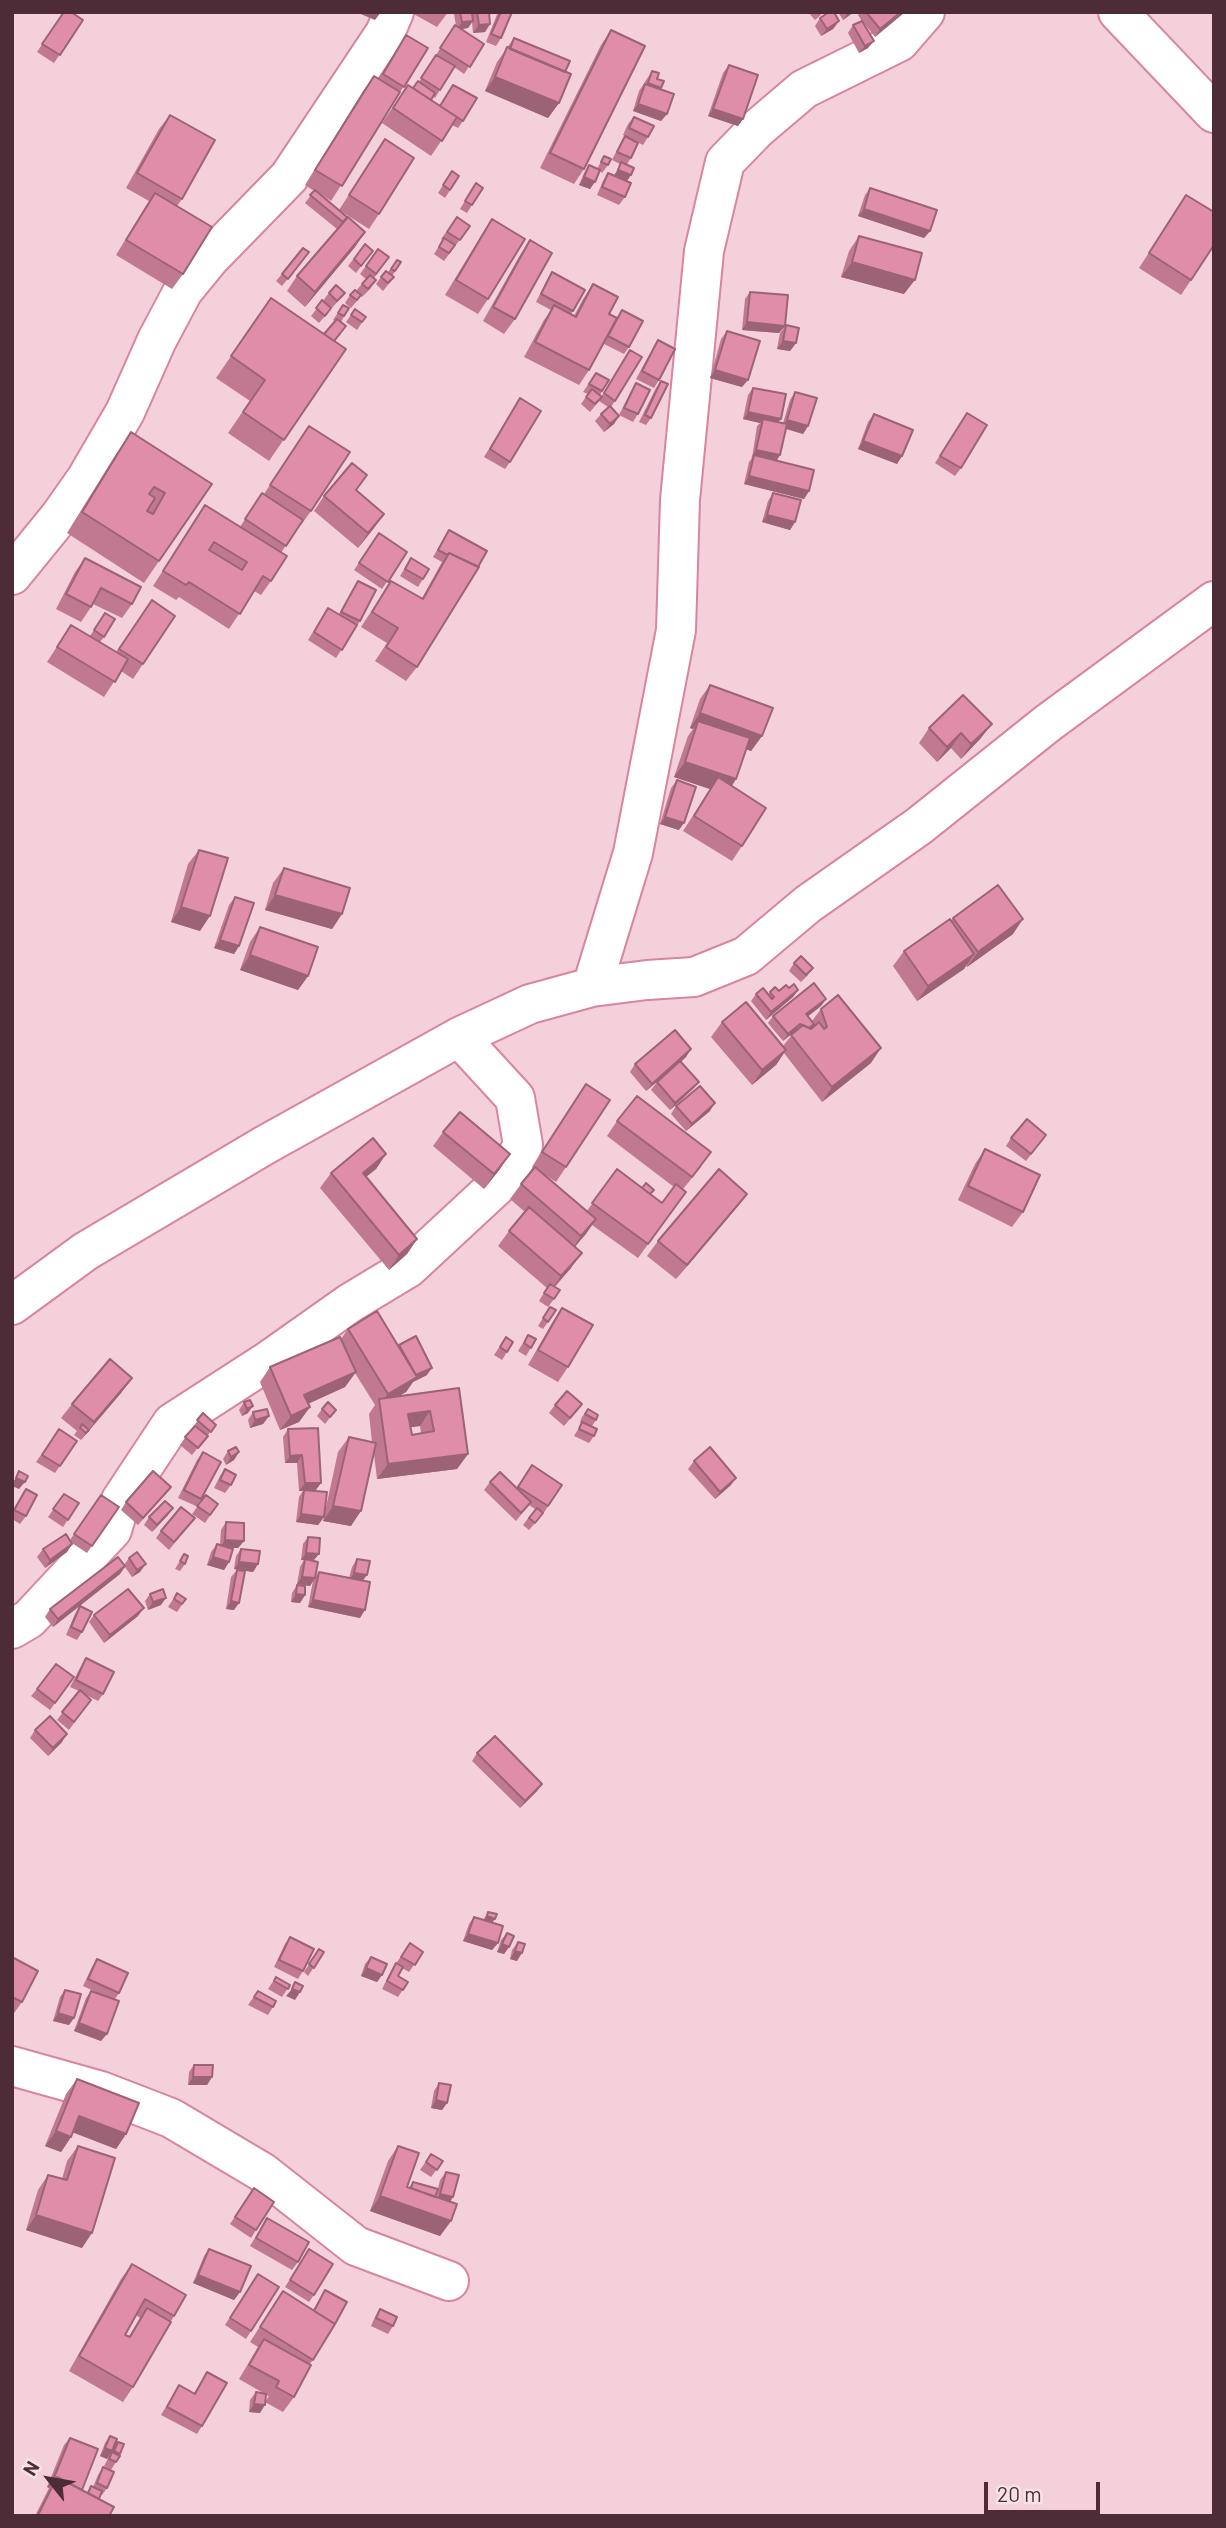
<!DOCTYPE html>
<html>
<head>
<meta charset="utf-8">
<style>
	body { margin:0 }
	#map { position:relative; width:1226px; height:2528px; overflow:hidden; background:#f4d0db; font-family:Barlow,sans-serif }
	canvas { display:block }
	.frame { position:absolute; inset:0; border:14px solid #4e2c37; pointer-events:none }
	.north { position:absolute; left:14px; top:2444px; width:70px; height:70px; -webkit-text-stroke:5px #f5e3e8; paint-order:stroke; rotate:301deg; font-size:19px; font-weight:700; line-height:28px; text-align:center; color:#4e2c37 }
	.north::after { content:''; display:block; margin:auto; width:24px; height:32px; background:#4e2c37; clip-path:polygon(50% 0,100% 100%,50% 72%,0 100%) }
	.scale { position:absolute; left:984px; top:2482px; width:116px; height:32px; box-sizing:border-box; border:4px solid #4e2c37; border-top:0; padding-left:9px; font-size:21px; line-height:24px; white-space:nowrap; color:#4e2c37; -webkit-text-stroke:5px #f5e3e8; paint-order:stroke }
</style>
</head>
<body>
<div id="map">
<canvas width="1226" height="2528"></canvas>
<div class="frame"></div>
<div class="north">N</div>
<div class="scale">20 m</div>
</div>
<script>
const g = document.querySelector('canvas').getContext('2d');
g.lineJoin = 'round';
const poly = rows => new Path2D(rows.map(r => 'M' + r).join(''));
function strokePath(path, color, width, dash) { g.strokeStyle = color; g.lineWidth = width; g.lineCap = dash ? 'butt' : 'round'; g.setLineDash(dash || []); g.stroke(path); }
function fill(path, color) { g.fillStyle = color; g.fill(path, 'evenodd'); }
const street = poly([
	[1118,12,1214,113],
	[12,575,60,516,86,479,125,412,157,340,183,291,210,258,289,177,385,33,394,12],
	[592,987,633,853,676,630,680,500,704,251,725,162,757,129,804,89,899,42,925,12],
	[12,1305,86,1251,265,1145,459,1037,530,1004,592,987,647,980,694,977,746,956,808,904,919,826,1048,723,1214,601],
	[12,1629,29,1619,112,1530,121,1500,172,1423,268,1361,350,1303,408,1268,505,1178,523,1145,515,1098,459,1037],
	[12,2066,101,2091,171,2118,262,2172,356,2246,449,2281]
]);
const wall = poly([
	[63,12,83,20,54,63,37,52],
	[410,12,448,12,437,27],
	[455,12,489,12,490,24,485,32,473,33,472,22,468,28,461,29,484,44,464,74,454,67,435,98,433,96,431,100,440,105,453,85,463,121,458,128,452,125,431,156,382,123,408,85,413,88,419,82,455,25,456,26,454,14],
	[498,12,512,12,501,38,496,46,486,42],
	[808,12,824,12,815,20],
	[838,12,854,12,843,20],
	[860,12,905,12,875,37,863,22,868,48,859,53,848,33,853,25,862,21,858,15],
	[820,18,839,21,833,29,821,36,815,26],
	[611,30,584,169,574,184,540,168,601,45],
	[406,35,428,48,331,201,319,193,365,232,355,247,305,307,287,291,297,276,337,229,305,203,314,191,305,185,363,91,374,76,378,79],
	[514,38,565,72,559,103,548,118,485,91,497,62],
	[729,65,743,119,738,126,708,116,723,73],
	[652,71,661,89,667,114,661,121,633,111,639,91],
	[170,115,182,199,177,206,183,274,172,289,116,255,149,201,126,188,159,129],
	[634,117,648,137,643,145,623,135,628,124],
	[625,136,631,158,627,164,631,175,627,181,625,197,619,205,597,195,603,181,608,173,614,176,620,164,612,160,620,144],
	[385,139,379,214,369,229,339,210],
	[604,156,608,165,602,173,600,171,590,189,579,185,584,173,589,165,597,169],
	[452,171,459,176,445,198,438,193],
	[476,183,472,205,467,213,460,209],
	[870,188,930,231,924,238,858,216,865,195],
	[1186,195,1191,280,1181,295,1139,268],
	[457,217,470,226,444,261,434,254,443,240,441,239],
	[492,219,488,299,478,314,445,295,482,234],
	[859,236,904,294,841,277,849,251],
	[530,240,515,319,504,334,483,321,520,255],
	[365,244,373,251,356,273,348,266],
	[378,249,389,257,374,278,371,288,362,297,361,296,351,308,345,303,350,295,356,291,366,279,360,274],
	[309,252,282,286,276,281,282,274],
	[397,260,401,262,392,276,394,277,383,291,376,284,381,277,388,272],
	[552,272,573,311,571,314,574,316,583,299,593,284,609,314,617,318,622,310,629,347,624,354,604,344,589,370,579,385,524,357,544,320,551,310,536,302,547,280],
	[750,292,785,326,779,333,742,330,745,299],
	[329,293,345,293,319,323,311,316],
	[271,298,324,334,335,321,333,320,343,305,349,308,341,322,341,334,335,341,346,349,269,461,228,433,250,401,216,378],
	[355,309,366,317,357,330,346,322],
	[786,325,796,343,790,351,777,349,780,333],
	[727,331,742,387,710,378,721,339],
	[658,340,659,380,654,388,636,379,653,348],
	[630,350,615,401,611,407,619,416,614,424,604,432,595,421,601,414,608,407,599,401,590,412,581,404,588,394,583,392,596,373,609,380,600,395,601,397],
	[661,381,651,418,646,425,639,422,656,388],
	[636,383,638,414,633,422,619,415,631,391],
	[753,388,778,422,783,423,790,400,795,392,808,426,803,434,786,429,780,455,777,460,809,491,804,499,744,484,749,462,752,458,757,426,760,423,743,419,748,395],
	[520,398,510,462,505,469,484,457],
	[967,413,961,468,955,476,935,463],
	[874,414,902,456,897,464,858,449,868,422],
	[309,426,311,511,301,525,299,525,281,553,271,581,261,595,254,591,229,629,179,597,176,600,153,586,205,505,240,527,262,493,264,494],
	[131,432,212,484,144,583,67,533,116,454],
	[357,490,374,528,358,548,314,511,324,496],
	[773,493,795,522,790,530,762,522,768,501],
	[449,530,487,551,417,667,406,681,375,661,387,643,361,627,391,581,422,598,442,562,433,557],
	[379,533,407,552,382,589,354,570],
	[85,558,132,604,122,618,93,604,81,622,56,609,75,572],
	[411,558,423,579,418,587,400,576],
	[358,581,360,621,336,658,308,640,328,608,339,614],
	[152,600,143,664,133,679,121,671,104,697,47,662,71,625,90,636,105,613,104,637,100,642,116,652],
	[710,685,762,736,751,751,746,749,736,779,732,786,742,846,732,861,683,831,710,789,674,777,688,736,693,729,690,728,700,699],
	[963,695,981,738,961,759,951,748,937,762,919,743,929,728],
	[677,780,679,830,660,824,671,788],
	[199,850,200,931,171,922,188,864],
	[284,868,342,914,332,929,265,910,273,883],
	[235,897,239,946,234,954,214,948,229,905],
	[953,918,1013,934,967,967,966,965,964,969,917,1001,893,966,904,951,951,921],
	[260,927,308,976,298,990,240,970,250,942],
	[794,963,808,975,801,982,789,971],
	[789,988,798,990,793,997,766,1020,751,1001,756,994,768,994,770,992,779,991],
	[826,999,821,1006,808,1016,812,1021,821,1009,871,1063,822,1102,784,1053,776,1065,752,1085,711,1037,722,1022,783,1046,795,1031,783,1041,768,1023,773,1016],
	[691,1049,686,1057,681,1062,699,1082,693,1089,670,1110,651,1090,657,1082,663,1077,646,1091,630,1072,635,1064],
	[586,1084,566,1167,556,1182,545,1175,587,1211,617,1169,662,1203,674,1187,607,1136,617,1121,701,1167,683,1189,686,1192,638,1258,592,1225,575,1247,571,1268,555,1287,554,1299,548,1307,539,1301,547,1288,498,1246,509,1231,525,1212,510,1199,521,1184,534,1168,532,1167],
	[676,1106,710,1111,686,1131,671,1114],
	[443,1132,500,1169,484,1189,433,1146],
	[1046,1135,1026,1161,1006,1146,1011,1138],
	[985,1149,1023,1212,1012,1227,958,1200,975,1164],
	[386,1154,376,1169,366,1177,417,1239,407,1254,389,1270,320,1188,331,1173],
	[736,1208,676,1279,647,1256,658,1241],
	[550,1307,548,1322,543,1329,538,1326],
	[562,1308,568,1367,558,1382,528,1365,552,1323],
	[348,1329,398,1346,427,1375,413,1382,406,1392,399,1396,459,1388,468,1454,457,1469,377,1479,374,1454,351,1526,323,1521,338,1452,349,1437,372,1442,369,1414,375,1405,355,1373,345,1387,308,1404,310,1407,299,1422,280,1430,260,1382,270,1367,341,1339],
	[420,1426,421,1433,412,1435,410,1427],
	[528,1335,536,1339,526,1356,518,1351],
	[506,1337,507,1352,502,1360,494,1355],
	[132,1378,121,1393,81,1440,74,1435,77,1431,61,1418,72,1404],
	[250,1400,248,1413,242,1416,239,1410,244,1402],
	[555,1405,577,1411,564,1426,549,1413],
	[322,1409,336,1410,325,1424,317,1416],
	[588,1409,596,1420,592,1426,594,1436,589,1443,574,1436,582,1423,580,1422,582,1417],
	[253,1412,269,1416,263,1424,250,1428,248,1420],
	[203,1413,216,1425,192,1455,180,1445],
	[318,1428,316,1490,312,1490,324,1517,318,1525,296,1522,299,1497,303,1491,299,1491,297,1463,285,1463,283,1437,288,1429],
	[59,1429,77,1441,55,1473,36,1462],
	[228,1451,239,1452,234,1460,226,1465,223,1459],
	[203,1452,201,1499,196,1506,178,1498,197,1460],
	[694,1461,731,1485,715,1499,688,1469],
	[532,1465,562,1485,543,1514,529,1530,523,1525,535,1509,529,1505,516,1521,484,1490,490,1482,516,1488],
	[225,1469,231,1485,225,1493,214,1488,220,1476],
	[171,1487,138,1525,121,1510,126,1502],
	[26,1489,26,1516,20,1524,12,1519,12,1512],
	[64,1494,79,1503,63,1527,48,1517],
	[101,1495,119,1507,87,1553,72,1543,72,1544,67,1552,45,1568,37,1557,43,1549,70,1540],
	[206,1495,218,1504,205,1523,192,1514],
	[168,1515,152,1532,144,1525,149,1517],
	[195,1518,169,1550,156,1538,161,1531],
	[226,1522,244,1541,238,1548,229,1548,229,1562,224,1570,207,1565,211,1552,217,1544,220,1545,221,1530],
	[308,1537,319,1554,313,1561,315,1577,319,1572,349,1578,352,1567,357,1559,363,1581,360,1618,308,1607,313,1581,310,1586,297,1584,300,1567,304,1560,301,1560,303,1544],
	[241,1549,258,1564,253,1572,234,1569,236,1556],
	[184,1554,185,1564,180,1571,175,1569],
	[129,1558,140,1572,132,1577,125,1567,120,1574,53,1627,45,1617,50,1609,124,1565],
	[237,1570,234,1610,226,1609,231,1577],
	[297,1585,305,1595,300,1603,291,1602,292,1593],
	[177,1593,186,1599,177,1612,168,1607],
	[150,1594,161,1605,148,1610,145,1601],
	[80,1606,82,1632,77,1640,66,1635,75,1614],
	[94,1615,138,1616,104,1643,89,1622],
	[86,1658,103,1694,98,1701,84,1694,91,1700,69,1730,57,1720,79,1691,70,1687,81,1666],
	[74,1677,50,1710,31,1696,37,1689],
	[35,1730,62,1742,48,1756,30,1738],
	[477,1753,542,1784,537,1791,520,1808,472,1761],
	[488,1912,498,1943,492,1950,463,1941,469,1924,474,1917,483,1920],
	[507,1933,509,1947,504,1954,497,1952,501,1940],
	[290,1937,303,1971,298,1979,274,1967,285,1944],
	[518,1942,517,1961,510,1959,512,1950],
	[410,1943,423,1952,409,1972,402,1968,398,1976,408,1982,398,1997,382,1989,391,1971],
	[319,1949,324,1952,308,1976,304,1972],
	[12,1957,22,2002,12,2016],
	[371,1957,382,1975,377,1982,361,1976,365,1964],
	[97,1959,119,1993,115,1999,101,2041,74,2031,86,1998,91,1991,98,1993,83,1986,92,1967],
	[276,1977,290,1985,282,1997,268,1989],
	[65,1990,69,2025,53,2021,60,1997],
	[258,1991,273,2007,268,2015,248,2005],
	[194,2065,212,2077,207,2085,188,2085,189,2072],
	[77,2079,126,2134,116,2149,73,2132,71,2137,61,2152,45,2146,66,2094],
	[439,2083,447,2103,442,2110,431,2108,434,2091],
	[78,2146,82,2248,26,2230,38,2190,48,2175,62,2179,67,2161],
	[398,2146,407,2187,409,2187,413,2182,436,2197,440,2180,446,2172,453,2197,450,2202,451,2221,440,2236,370,2211,388,2161],
	[431,2154,443,2161,431,2177,420,2170],
	[254,2188,274,2202,251,2238,230,2224],
	[267,2218,298,2262,292,2270,250,2246],
	[209,2249,240,2292,234,2300,193,2283,204,2256],
	[304,2257,314,2295,309,2302,285,2287],
	[132,2264,174,2316,133,2387,123,2402,69,2371,121,2279],
	[136,2315,140,2318,129,2336,125,2335],
	[253,2281,251,2331,246,2339,225,2325],
	[325,2290,335,2325,310,2364,294,2397,283,2412,265,2402,269,2396,266,2395,260,2413,249,2412,250,2400,256,2392,265,2394,239,2379,258,2347,250,2342,283,2291,313,2310],
	[380,2309,393,2326,388,2334,371,2326,375,2317],
	[207,2372,202,2426,197,2434,161,2415,179,2385,194,2393],
	[110,2436,114,2448,118,2442,120,2454,116,2462,111,2470,104,2466,111,2453,107,2459,100,2456,105,2443],
	[70,2438,82,2490,87,2493,91,2486,93,2487,98,2475,103,2467,107,2488,102,2495,101,2495,99,2499,109,2516,35,2516,49,2488,47,2487,64,2445]
]);
const shadedWall = poly([
	[356,12,381,12,375,20],
	[848,12,854,12,843,20],
	[901,12,905,12,875,37,880,29],
	[473,21,468,28,456,30,462,22],
	[839,21,833,29,821,36,827,29],
	[490,24,485,32,473,33,479,25],
	[874,41,868,48,859,53,865,46],
	[495,77,559,103,548,118,485,91],
	[638,104,667,114,661,121,633,111],
	[713,109,743,119,738,126,708,116],
	[618,170,631,175,626,182,613,177],
	[584,177,595,182,590,189,579,185],
	[864,209,930,231,924,238,858,216],
	[365,232,355,247,305,307,315,292],
	[852,262,915,280,904,294,841,277],
	[747,322,785,326,779,333,742,330],
	[783,341,796,343,790,351,777,349],
	[715,370,748,380,742,387,710,378],
	[748,412,781,419,775,426,763,419,760,423,743,419],
	[619,416,614,424,604,432,610,424],
	[787,420,808,426,803,434,781,427],
	[863,441,902,456,897,464,858,449],
	[756,450,780,455,775,463,754,455,751,458],
	[749,476,809,491,804,499,744,484],
	[384,514,374,528,358,548,368,533],
	[767,515,795,522,790,530,762,522],
	[700,713,762,736,751,751,695,730,698,721,693,729,690,728],
	[992,724,981,738,961,759,971,744],
	[961,733,951,748,937,762,947,747],
	[685,762,736,779,726,794,718,777,710,789,674,777],
	[665,817,684,823,679,830,660,824],
	[275,895,342,914,332,929,265,910],
	[181,907,210,916,200,931,171,922],
	[1023,919,1013,934,967,967,978,952],
	[220,940,239,946,234,954,214,948],
	[974,954,964,969,917,1001,928,986],
	[250,955,308,976,298,990,240,970],
	[798,990,793,997,766,1020,771,1012],
	[826,999,821,1006,801,1022,806,1014],
	[800,1024,795,1031,783,1041,788,1034],
	[881,1048,871,1063,822,1102,832,1087],
	[691,1049,686,1057,646,1091,652,1084],
	[786,1050,776,1065,752,1085,762,1070],
	[699,1082,693,1089,670,1110,675,1103],
	[715,1103,710,1111,686,1131,692,1124],
	[386,1154,376,1169,352,1188,363,1173],
	[510,1154,500,1169,484,1189,494,1174],
	[747,1194,736,1208,676,1279,687,1265],
	[596,1219,586,1234,571,1251,581,1236],
	[417,1239,407,1254,389,1270,399,1255],
	[582,1253,571,1268,550,1291,561,1276],
	[432,1368,427,1375,413,1382,406,1392,380,1407,380,1405,388,1394,414,1376],
	[356,1372,345,1387,294,1410,304,1395],
	[132,1378,121,1393,81,1440,86,1433],
	[253,1406,248,1413,242,1416,247,1409],
	[310,1407,299,1422,280,1430,291,1416],
	[430,1411,420,1426,398,1429,408,1414],
	[269,1416,263,1424,250,1428,255,1420],
	[239,1452,234,1460,226,1465,231,1457],
	[468,1454,457,1469,377,1479,388,1464],
	[302,1455,297,1463,285,1463,290,1456],
	[16,1478,25,1482,19,1489,12,1486,12,1483],
	[736,1478,731,1485,715,1499,720,1492],
	[305,1483,321,1483,316,1490,299,1491],
	[333,1506,361,1511,351,1526,323,1521],
	[173,1508,168,1515,152,1532,157,1525],
	[301,1514,324,1517,318,1525,296,1522],
	[225,1540,244,1541,238,1548,220,1548],
	[72,1544,67,1552,45,1568,50,1560],
	[306,1553,319,1554,313,1561,301,1560],
	[213,1557,229,1562,224,1570,207,1565],
	[239,1562,258,1564,253,1572,234,1569],
	[146,1564,140,1572,132,1577,137,1570],
	[125,1566,120,1574,53,1627,58,1619],
	[354,1573,367,1575,361,1583,349,1580],
	[302,1577,315,1578,310,1586,297,1584],
	[296,1594,305,1595,300,1603,291,1602],
	[166,1598,161,1605,148,1610,153,1602],
	[313,1600,365,1610,360,1618,308,1607],
	[231,1601,239,1603,234,1610,226,1609],
	[144,1608,138,1616,104,1643,110,1635],
	[67,1734,62,1742,48,1756,53,1748],
	[542,1784,537,1791,520,1808,525,1801],
	[487,1916,495,1919,489,1927,481,1924],
	[468,1934,498,1943,492,1950,463,1941],
	[502,1944,509,1947,504,1954,497,1952],
	[515,1951,522,1953,517,1961,510,1959],
	[366,1968,382,1975,377,1982,361,1976],
	[292,1989,300,1992,295,2000,286,1996],
	[58,2013,74,2018,69,2025,53,2021],
	[79,2023,107,2034,101,2041,74,2031],
	[193,2077,212,2077,207,2085,188,2085],
	[436,2100,447,2103,442,2110,431,2108],
	[79,2116,126,2134,116,2149,69,2131],
	[56,2131,71,2137,61,2152,45,2146],
	[440,2194,453,2197,448,2205,435,2201],
	[380,2196,451,2221,440,2236,370,2211],
	[36,2215,92,2233,82,2248,26,2230],
	[198,2275,240,2292,234,2300,193,2283],
	[254,2404,265,2405,260,2413,249,2412],
	[105,2448,112,2451,107,2459,100,2456],
	[53,2480,55,2481,49,2488,47,2487]
]);
const building = poly([
	[64,12,71,12,83,20,60,55,42,44,64,12],
	[460,12,472,12,473,21,462,22,460,12],
	[477,12,489,12,490,24,479,25,477,12],
	[501,12,512,12,501,38,491,34,501,12],
	[829,12,834,12,839,21,827,29,820,18,829,12],
	[866,12,901,12,880,29,866,12],
	[862,21,874,41,865,46,853,25,862,21],
	[455,25,484,44,470,67,440,48,455,25],
	[611,30,645,46,584,169,550,153,611,30],
	[406,35,428,48,404,87,383,74,406,35],
	[514,38,570,61,565,72,510,49,514,38],
	[507,47,571,74,559,103,495,77,507,47],
	[436,55,455,66,440,90,421,78,436,55],
	[729,65,758,75,743,119,713,109,729,65],
	[652,71,659,73,657,79,664,81,661,88,648,83,652,71],
	[374,76,400,92,342,186,315,170,374,76],
	[418,81,435,93,431,100,413,88,418,81],
	[645,84,674,94,667,114,638,104,645,84],
	[408,85,457,117,442,141,393,108,408,85],
	[453,85,477,98,463,121,440,106,453,85],
	[170,115,215,140,182,199,137,173,170,115],
	[634,117,654,126,648,137,629,128,634,117],
	[625,136,638,143,631,158,617,152,625,136],
	[385,139,414,158,379,214,349,195,385,139],
	[604,156,611,159,608,165,601,162,604,156],
	[621,162,634,168,631,175,618,170,621,162],
	[589,165,600,170,595,182,584,177,589,165],
	[452,171,459,176,450,190,443,185,452,171],
	[608,173,631,183,625,197,602,187,608,173],
	[476,183,483,188,472,205,465,201,476,183],
	[870,188,937,210,930,231,864,209,870,188],
	[315,190,347,217,343,222,310,195,315,190],
	[155,193,212,227,183,274,126,240,155,193],
	[1186,195,1214,212,1214,245,1191,280,1149,253,1186,195],
	[348,217,365,232,315,292,297,276,348,217],
	[457,217,470,226,460,240,447,232,457,217],
	[492,219,525,239,488,299,456,280,492,219],
	[859,236,922,253,915,280,852,262,859,236],
	[444,238,455,245,449,253,439,247,444,238],
	[530,240,552,253,515,319,493,307,530,240],
	[365,244,373,251,361,266,354,259,365,244],
	[303,248,309,252,288,279,282,274,303,248],
	[378,249,389,257,376,274,366,266,378,249],
	[397,260,401,262,395,271,391,269,397,260],
	[386,271,394,277,388,283,381,277,386,271],
	[552,272,585,290,573,311,541,294,552,272],
	[370,275,376,280,368,289,362,284,370,275],
	[593,284,618,297,609,314,617,318,589,370,535,342,554,305,576,317,593,284],
	[336,285,345,293,337,301,329,293,336,285],
	[355,290,361,295,357,300,350,295,355,290],
	[750,292,788,295,785,326,747,322,750,292],
	[271,298,346,349,284,440,243,412,265,380,231,356,271,298],
	[322,300,331,308,325,316,316,308,322,300],
	[343,305,349,308,344,316,338,313,343,305],
	[355,309,366,317,362,322,351,315,355,309],
	[622,310,643,321,629,347,608,336,622,310],
	[337,319,346,326,334,341,324,334,337,319],
	[786,325,799,328,796,343,783,341,786,325],
	[727,331,760,341,748,380,715,370,727,331],
	[658,340,675,349,659,380,642,371,658,340],
	[630,350,642,357,615,401,604,393,630,350],
	[596,373,609,380,602,391,589,384,596,373],
	[661,381,668,384,651,418,645,415,661,381],
	[636,383,650,390,638,414,624,408,636,383],
	[753,388,786,394,781,419,748,412,753,388],
	[592,389,602,397,595,404,586,397,592,389],
	[795,392,817,398,808,426,787,420,795,392],
	[520,398,541,411,510,462,490,449,520,398],
	[610,406,619,416,610,424,601,414,610,406],
	[967,413,987,425,961,468,940,456,967,413],
	[874,414,913,430,902,456,863,441,874,414],
	[763,419,787,424,780,455,756,450,763,419],
	[309,426,350,452,311,511,270,485,309,426],
	[131,432,212,484,159,561,82,512,131,432],
	[154,487,165,493,153,514,147,511,155,498,149,494,154,487],
	[754,455,814,470,809,491,749,476,754,455],
	[352,463,367,475,356,490,384,514,368,533,324,496,352,463],
	[262,493,303,520,286,546,245,519,262,493],
	[773,493,801,500,795,522,767,515,773,493],
	[205,505,287,556,271,581,263,576,240,614,189,582,186,585,163,571,205,505],
	[214,542,247,562,242,570,209,550,214,542],
	[449,530,487,551,478,567,449,553,448,555,438,550,449,530],
	[379,533,407,552,388,582,359,563,379,533],
	[449,553,479,567,417,667,386,647,398,628,372,612,391,581,423,599,449,553],
	[85,558,141,587,132,604,101,588,91,607,66,594,85,558],
	[411,558,429,569,423,579,405,569,411,558],
	[358,581,376,590,360,621,341,612,358,581],
	[152,600,175,616,143,664,119,649,152,600],
	[328,608,357,625,342,650,314,632,328,608],
	[105,613,115,619,104,637,94,630,105,613],
	[71,625,128,659,115,682,57,647,71,625],
	[710,685,773,708,762,736,700,713,710,685],
	[963,695,992,724,971,744,961,733,947,747,929,728,963,695],
	[698,721,750,738,736,779,685,762,698,721],
	[718,777,766,808,742,846,694,816,718,777],
	[677,780,696,787,684,823,665,817,677,780],
	[199,850,228,858,210,916,181,907,199,850],
	[284,868,350,888,342,914,275,895,284,868],
	[998,885,1023,919,978,952,953,918,998,885],
	[235,897,254,903,239,946,220,940,235,897],
	[950,919,974,954,928,986,904,951,950,919],
	[260,927,318,947,308,976,250,955,260,927],
	[801,956,813,968,806,975,794,963,801,956],
	[814,983,826,999,806,1014,814,1024,809,1028,800,1024,788,1034,773,1016,814,983],
	[794,984,798,990,771,1012,756,994,763,988,772,999,774,997,770,992,775,987,779,991,786,985,789,988,794,984],
	[838,995,881,1048,832,1087,791,1035,803,1025,811,1029,819,1022,824,1029,827,1027,821,1009,838,995],
	[746,1002,786,1050,762,1070,722,1022,746,1002],
	[675,1030,691,1049,652,1084,635,1064,675,1030],
	[680,1061,699,1082,675,1103,657,1082,680,1061],
	[586,1084,610,1100,566,1167,542,1152,586,1084],
	[700,1086,715,1103,692,1124,676,1106,700,1086],
	[637,1096,711,1152,692,1177,617,1121,637,1096],
	[460,1112,510,1154,494,1174,443,1132,460,1112],
	[1027,1119,1046,1135,1031,1154,1011,1138,1027,1119],
	[373,1138,386,1154,363,1173,417,1239,399,1255,331,1173,373,1138],
	[985,1149,1040,1175,1023,1212,968,1186,985,1149],
	[535,1167,596,1219,581,1236,521,1184,535,1167],
	[617,1169,662,1203,676,1184,686,1192,648,1244,592,1203,617,1169],
	[719,1169,747,1194,687,1265,658,1241,719,1169],
	[646,1183,654,1190,650,1194,642,1188,646,1183],
	[529,1207,582,1253,561,1276,509,1231,529,1207],
	[550,1284,560,1290,554,1299,544,1293,550,1284],
	[550,1307,556,1310,548,1322,543,1318,550,1307],
	[562,1308,593,1325,568,1367,538,1350,562,1308],
	[377,1311,417,1377,388,1394,348,1329,377,1311],
	[528,1335,536,1339,531,1348,524,1343,528,1335],
	[416,1336,432,1368,416,1375,399,1345,416,1336],
	[340,1337,356,1372,304,1395,310,1407,291,1416,270,1367,340,1337],
	[506,1337,513,1342,507,1352,500,1347,506,1337],
	[110,1359,132,1378,94,1422,72,1404,110,1359],
	[459,1388,468,1454,388,1464,379,1399,459,1388],
	[430,1411,434,1431,412,1435,408,1414,430,1411],
	[567,1391,582,1404,570,1418,555,1405,567,1391],
	[250,1400,253,1406,247,1409,244,1402,250,1400],
	[328,1402,336,1410,330,1417,322,1409,328,1402],
	[267,1409,269,1416,255,1420,253,1412,267,1409],
	[588,1409,598,1415,596,1420,585,1414,588,1409],
	[203,1413,216,1425,211,1432,197,1420,203,1413],
	[582,1422,597,1429,594,1436,579,1429,582,1422],
	[82,1424,89,1430,86,1433,80,1428,82,1424],
	[195,1426,208,1436,198,1448,185,1437,195,1426],
	[318,1428,321,1483,305,1483,302,1455,290,1456,288,1429,318,1428],
	[59,1429,77,1441,60,1466,42,1455,59,1429],
	[349,1437,376,1443,361,1511,333,1506,349,1437],
	[236,1447,239,1452,231,1457,228,1451,236,1447],
	[710,1447,736,1478,720,1492,694,1461,710,1447],
	[203,1452,221,1462,201,1499,184,1490,203,1452],
	[532,1465,562,1485,548,1506,518,1487,532,1465],
	[225,1469,236,1475,231,1485,220,1480,225,1469],
	[19,1471,28,1476,25,1482,16,1478,19,1471],
	[153,1471,171,1487,143,1518,126,1502,153,1471],
	[500,1472,531,1502,521,1513,490,1482,500,1472],
	[26,1489,37,1495,26,1516,14,1510,26,1489],
	[304,1490,327,1492,324,1517,301,1514,304,1490],
	[64,1494,79,1503,68,1520,53,1509,64,1494],
	[101,1495,119,1507,92,1546,74,1534,101,1495],
	[206,1495,218,1504,210,1515,197,1506,206,1495],
	[165,1501,173,1508,157,1525,149,1517,165,1501],
	[181,1507,195,1518,174,1542,161,1531,181,1507],
	[537,1508,543,1513,535,1523,529,1518,537,1508],
	[226,1522,244,1523,244,1541,225,1540,226,1522],
	[66,1534,72,1544,50,1560,43,1549,66,1534],
	[308,1537,320,1538,319,1554,306,1553,308,1537],
	[217,1544,233,1549,229,1562,213,1557,217,1544],
	[241,1549,260,1551,258,1564,239,1562,241,1549],
	[137,1552,146,1564,137,1570,129,1558,137,1552],
	[184,1554,188,1556,185,1564,180,1561,184,1554],
	[118,1557,125,1566,58,1619,50,1609,118,1557],
	[305,1559,318,1562,315,1578,302,1577,305,1559],
	[357,1559,370,1561,367,1575,354,1573,357,1559],
	[237,1570,245,1571,239,1603,231,1601,237,1570],
	[319,1572,370,1582,365,1610,313,1600,319,1572],
	[297,1585,305,1586,305,1595,296,1594,297,1585],
	[128,1589,144,1608,110,1635,94,1615,128,1589],
	[163,1589,166,1598,153,1602,150,1594,163,1589],
	[177,1593,186,1599,182,1604,174,1599,177,1593],
	[80,1606,92,1612,82,1632,71,1627,80,1606],
	[86,1658,114,1672,103,1694,76,1680,86,1658],
	[56,1664,74,1677,55,1703,37,1689,56,1664],
	[80,1690,91,1700,74,1722,62,1712,80,1690],
	[50,1716,67,1734,53,1748,35,1730,50,1716],
	[495,1736,542,1784,525,1801,477,1753,495,1736],
	[488,1912,497,1914,495,1919,487,1916,488,1912],
	[474,1917,503,1926,498,1943,468,1934,474,1917],
	[507,1933,514,1936,509,1947,502,1944,507,1933],
	[290,1937,314,1949,303,1971,279,1960,290,1937],
	[518,1942,525,1944,522,1953,515,1951,518,1942],
	[410,1943,423,1952,415,1965,401,1957,410,1943],
	[319,1949,324,1952,314,1968,309,1964,319,1949],
	[12,1957,38,1971,22,2002,12,1997,12,1957],
	[371,1957,387,1964,382,1975,366,1968,371,1957],
	[97,1959,128,1973,119,1993,88,1979,97,1959],
	[396,1963,403,1967,398,1976,408,1982,403,1990,387,1981,396,1963],
	[276,1977,290,1985,288,1989,274,1981,276,1977],
	[295,1982,303,1986,300,1992,292,1989,295,1982],
	[65,1990,81,1994,74,2018,58,2013,65,1990],
	[91,1991,119,2001,107,2034,79,2023,91,1991],
	[258,1991,276,2001,273,2007,254,1997,258,1991],
	[194,2065,213,2065,212,2077,193,2077,194,2065],
	[77,2079,139,2103,126,2134,79,2116,71,2137,56,2131,77,2079],
	[439,2083,451,2085,447,2103,436,2100,439,2083],
	[78,2146,115,2158,92,2233,36,2215,48,2175,67,2180,78,2146],
	[398,2146,419,2153,407,2187,457,2204,451,2221,380,2196,398,2146],
	[431,2154,443,2161,437,2170,426,2162,431,2154],
	[446,2172,459,2175,453,2197,440,2194,446,2172],
	[413,2182,438,2189,435,2197,411,2188,413,2182],
	[254,2188,274,2202,256,2230,235,2217,254,2188],
	[267,2218,309,2242,298,2262,256,2238,267,2218],
	[209,2249,251,2266,240,2292,198,2275,209,2249],
	[309,2249,333,2264,314,2295,290,2280,309,2249],
	[132,2264,186,2295,174,2316,145,2299,125,2335,130,2337,147,2308,171,2322,133,2387,79,2356,132,2264],
	[258,2274,279,2287,251,2331,230,2318,258,2274],
	[325,2290,347,2302,335,2324,314,2311,325,2290],
	[283,2291,335,2324,313,2360,260,2327,283,2291],
	[380,2309,397,2317,393,2326,376,2318,380,2309],
	[264,2339,311,2365,294,2397,276,2387,279,2381,249,2365,264,2339],
	[207,2372,227,2383,202,2426,167,2407,179,2385,195,2394,207,2372],
	[256,2392,266,2394,265,2405,254,2404,256,2392],
	[110,2436,117,2439,112,2451,105,2448,110,2436],
	[70,2438,98,2449,82,2490,57,2477,55,2481,53,2480,70,2438],
	[118,2442,124,2444,120,2454,114,2451,118,2442],
	[112,2452,120,2456,116,2462,109,2459,112,2452],
	[103,2467,114,2472,107,2488,97,2483,103,2467],
	[57,2477,114,2507,109,2516,38,2515,57,2477],
	[91,2486,102,2491,99,2499,88,2493,91,2486]
]);
strokePath(street, '#d785a1', 42);
strokePath(street, '#fff', 38);
fill(wall, '#c07990');
fill(shadedWall, '#9c6376');
fill(building, '#df8da8');
strokePath(building, '#9c6376', 2);
</script>
</body>
</html>
